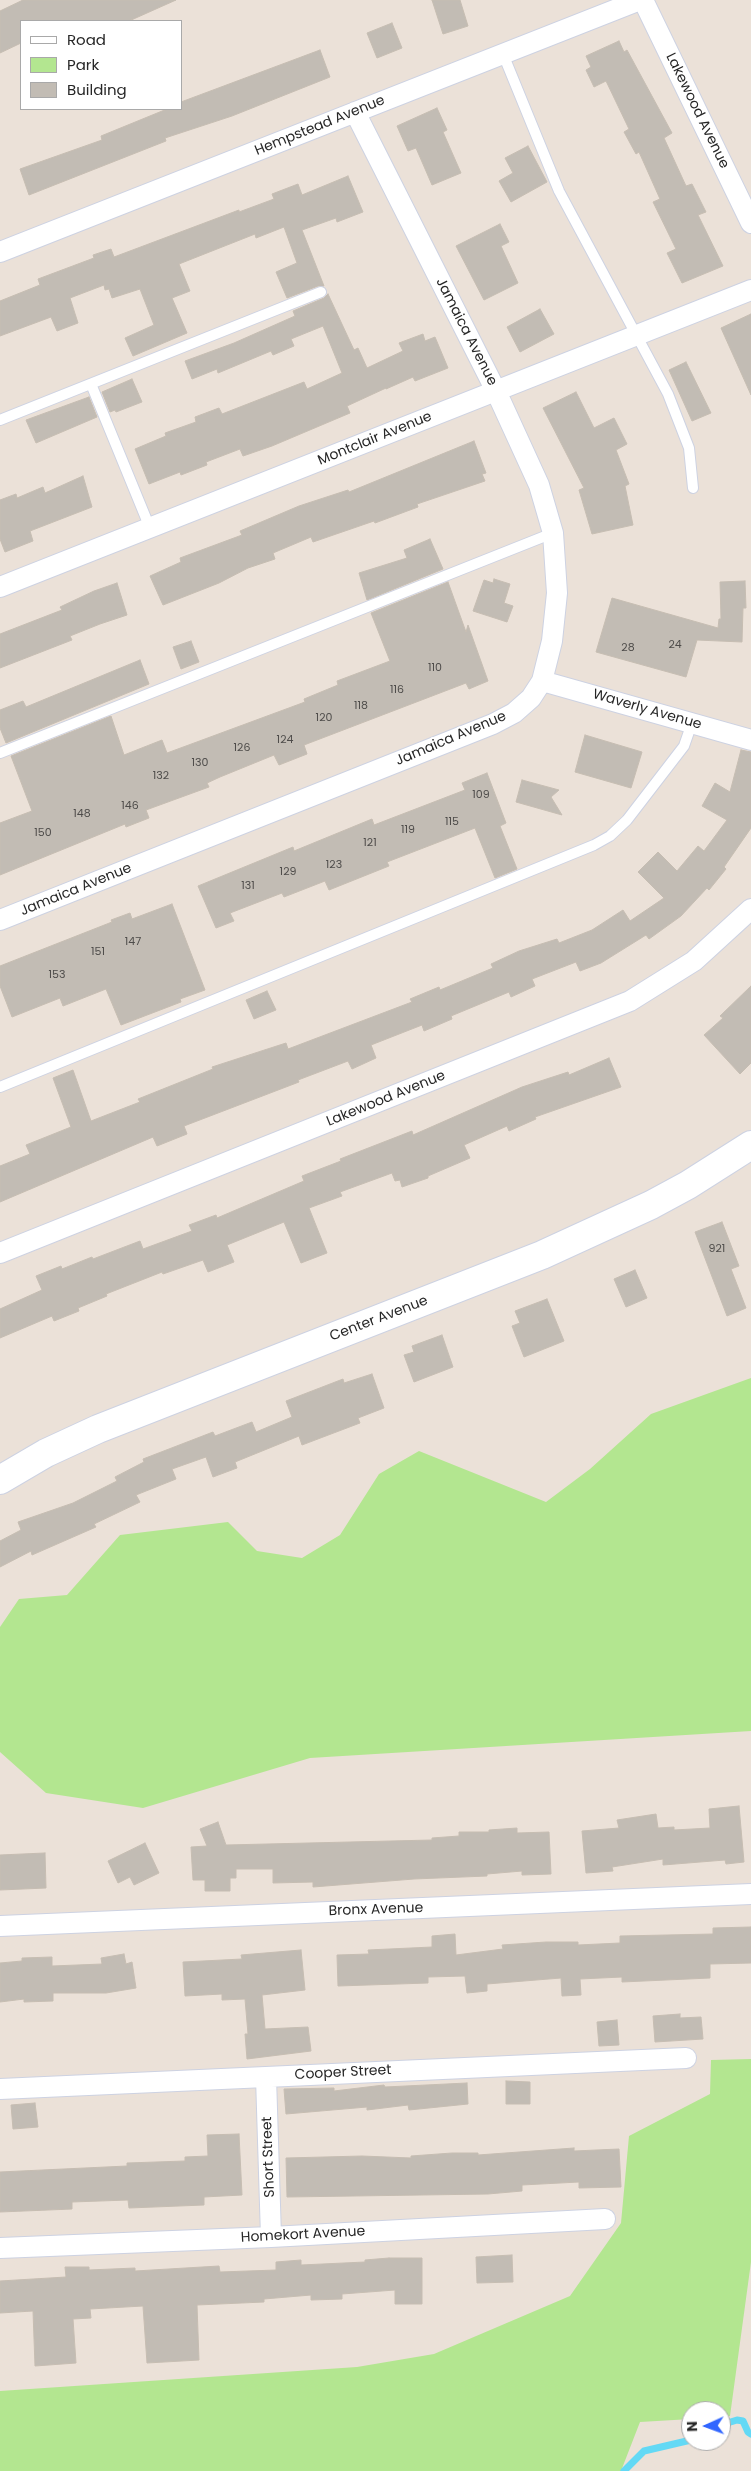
<!DOCTYPE html>
<html>
<head>
<meta charset="utf-8">
<style>
	body { margin:0 }
	#map { position:relative; width:751px; height:2471px; overflow:hidden; background:#ebe1d8; font-family:Poppins,sans-serif }
	canvas { display:block }
	.legend { position:absolute; left:20px; top:20px; width:162px; height:90px; box-sizing:border-box; background:#fff; border:1px solid #a9a9a9; margin:0; padding:6px 9px; list-style:none; font-size:15px; color:#272727 }
	.legend li { display:flex; align-items:center; gap:10px; height:25px }
	.legend b { width:25px; border:1px solid #a9a9a9 }
	.north { position:absolute; left:681px; top:2401px; width:50px; height:50px; box-sizing:border-box; background:#fff; border:1px solid #a9a9a9; border-radius:50%; rotate:268deg; font-size:14px; font-weight:700; line-height:20px; text-align:center; color:#272727 }
	.north::after { content:''; display:block; margin:auto; width:18px; height:22px; background:#3166ff; clip-path:polygon(50% 0,100% 100%,50% 72%,0 100%) }
</style>
</head>
<body>
<div id="map">
<canvas width="751" height="2471"></canvas>
<ul class="legend">
<li><b style="height:6px;background:#fff"></b>Road</li>
<li><b style="height:14px;background:#b3e690"></b>Park</li>
<li><b style="height:14px;background:#c2bcb4"></b>Building</li>
</ul>
<div class="north">N</div>
</div>
<script>
const g = document.querySelector('canvas').getContext('2d');
g.lineJoin = 'round';
function fill(path, color) { g.fillStyle = color; g.fill(path, 'evenodd'); }
const poly = rows => new Path2D(rows.map(r => 'M' + r).join(''));
function strokePath(path, color, width, dash) { g.strokeStyle = color; g.lineWidth = width; g.lineCap = dash ? 'butt' : 'round'; g.setLineDash(dash || []); g.stroke(path); }
function write(font, color, halo, rows, align = 'center') {
  g.font = font + ' Poppins,sans-serif'; g.lineWidth = 4; g.setLineDash([]); g.textBaseline = 'middle'; g.strokeStyle = halo; g.fillStyle = color; for (const [text, x, y, turn = 0] of rows) {
    g.save(); g.translate(x, y); g.rotate((+turn || 0) * Math.PI / 180); g.textAlign = isNaN(turn) ? turn : align; if (halo) g.strokeText(text, 0, 0); g.fillText(text, 0, 0); g.restore();
  }
}
const green = poly([
	[751,1378,751,1731,310,1758,143,1808,46,1793,0,1752,0,1627,19,1599,67,1595,120,1535,228,1522,257,1551,302,1558,340,1535,379,1474,419,1451,546,1502,590,1469,651,1414],
	[751,2059,751,2262,730,2416,721,2417,721,2411,691,2411,691,2419,640,2422,621,2471,0,2471,0,2391,357,2367,434,2354,570,2296,621,2223,629,2136,710,2094,711,2060]
]);
const stream = poly([
	[721,2425,737,2420,743,2421,748,2432,751,2434],
	[624,2471,644,2451,691,2440]
]);
const building = poly([
	[23,0,176,0,129,21,21,21,21,43,0,53,0,11,23,0],
	[432,0,460,0,468,26,443,34,432,0],
	[392,23,402,48,377,58,367,33,392,23],
	[619,41,624,52,627,50,672,133,664,138,686,186,692,184,706,212,698,215,723,266,682,283,667,253,676,249,653,202,660,199,639,152,636,154,624,132,629,129,606,81,594,87,586,70,591,67,586,56,619,41],
	[320,50,330,77,232,116,165,138,166,141,29,195,20,169,102,140,101,136,167,109,181,109,181,102,320,50],
	[437,108,447,130,443,132,461,173,432,185,416,148,408,151,397,126,437,108],
	[528,146,547,182,511,202,499,181,513,173,505,158,528,146],
	[348,176,363,212,337,222,336,218,302,230,324,286,318,286,287,298,276,272,297,263,284,227,256,238,255,234,179,264,190,291,172,298,187,333,133,356,125,338,154,325,140,289,112,298,109,289,105,290,104,285,70,298,78,323,57,331,51,317,0,336,0,301,40,285,38,279,94,258,93,255,111,249,114,257,239,210,239,212,274,199,272,194,298,184,302,195,348,176],
	[500,224,509,242,501,246,518,283,484,300,456,246,500,224],
	[328,294,354,350,358,348,367,368,403,351,399,343,423,334,425,341,435,337,448,368,415,381,413,377,386,389,386,388,347,406,350,413,272,446,243,456,240,449,206,462,207,465,181,475,180,472,149,484,135,449,166,436,165,433,196,422,195,417,219,408,222,414,304,382,307,389,342,373,323,326,291,339,294,346,273,355,271,351,218,373,217,369,192,379,185,361,234,343,295,316,293,311,324,298,328,294],
	[540,309,554,334,520,352,507,327,540,309],
	[751,314,751,395,721,328,751,314],
	[686,362,711,413,692,421,669,370,686,362],
	[132,379,142,402,116,412,115,410,110,412,102,392,132,379],
	[576,392,594,428,614,418,627,444,616,450,629,484,625,486,633,525,592,534,579,490,584,488,543,408,576,392],
	[89,397,97,417,36,443,26,420,89,397],
	[474,441,486,473,482,474,485,481,417,504,418,507,375,523,374,521,313,542,311,537,273,553,275,559,248,568,219,583,163,605,150,576,181,562,180,558,242,535,240,531,299,506,348,490,349,492,474,441],
	[83,476,92,507,30,531,33,541,5,552,0,539,0,500,16,494,17,498,43,487,45,493,83,476],
	[430,539,443,569,367,600,359,573,407,558,404,550,430,539],
	[494,579,510,584,504,603,513,606,507,622,473,611,484,580,493,583,494,579],
	[745,581,746,608,743,608,742,642,697,640,686,677,596,652,612,598,718,628,719,619,721,619,720,582,745,581],
	[448,582,466,632,468,625,488,681,469,689,466,683,304,745,307,754,279,765,274,755,220,777,207,783,209,787,146,810,149,818,126,827,125,824,0,875,0,823,32,811,11,756,111,716,124,755,162,740,167,753,305,702,304,699,338,685,337,681,390,661,371,613,448,582],
	[117,583,127,615,100,624,70,636,72,640,0,668,0,634,62,610,60,607,94,591,117,583],
	[191,641,199,662,181,669,173,647,191,641],
	[140,660,149,684,6,743,0,728,0,710,23,701,26,707,140,660],
	[585,735,642,752,631,788,575,772,585,735],
	[741,750,751,752,751,828,724,867,726,869,709,890,707,888,681,916,649,939,646,935,601,963,580,971,576,962,532,979,535,986,511,997,509,992,451,1016,452,1019,424,1031,422,1025,371,1045,376,1058,352,1069,348,1061,298,1080,299,1082,184,1126,187,1134,157,1146,153,1137,0,1202,0,1166,30,1154,26,1145,71,1127,53,1078,73,1070,91,1121,140,1102,138,1099,213,1069,212,1067,286,1043,288,1049,412,1002,410,999,439,987,440,990,493,968,491,964,519,951,557,939,559,943,592,930,623,910,630,921,664,898,638,872,658,852,677,871,698,846,704,851,727,820,702,806,715,783,730,792,741,750],
	[487,773,506,823,500,826,517,869,495,878,475,828,387,862,389,866,329,890,325,881,284,897,282,893,230,913,234,921,216,928,198,886,293,847,294,851,372,819,374,825,465,790,462,783,487,773],
	[522,780,559,790,551,797,562,815,516,802,522,780],
	[172,904,205,990,180,999,181,1002,121,1025,106,989,63,1006,60,998,12,1017,0,986,0,966,112,922,111,920,130,913,132,919,172,904],
	[751,986,751,1063,740,1074,704,1035,723,1018,720,1016,751,986],
	[267,991,276,1010,254,1019,246,1000,267,991],
	[609,1058,621,1087,535,1117,536,1119,509,1131,507,1126,464,1145,470,1158,428,1176,428,1178,402,1187,400,1180,395,1181,392,1173,340,1192,342,1196,309,1208,327,1253,301,1263,284,1222,227,1245,234,1262,208,1272,203,1260,163,1274,162,1272,106,1294,107,1296,78,1308,79,1311,54,1321,52,1316,0,1338,0,1309,42,1290,36,1276,61,1266,62,1269,92,1257,93,1259,140,1241,143,1249,192,1231,189,1225,216,1215,217,1218,304,1181,302,1176,341,1161,340,1159,412,1131,413,1135,522,1087,568,1072,569,1075,609,1058],
	[722,1222,739,1266,731,1269,746,1308,727,1316,695,1232,722,1222],
	[635,1270,647,1298,626,1307,614,1279,635,1270],
	[547,1299,564,1341,524,1357,512,1326,520,1323,515,1311,547,1299],
	[442,1335,453,1367,414,1382,404,1355,414,1352,412,1346,442,1335],
	[372,1374,384,1408,358,1418,360,1423,302,1445,299,1436,235,1462,237,1468,213,1477,206,1457,172,1469,176,1479,136,1495,140,1502,94,1524,96,1527,32,1555,31,1551,0,1567,0,1541,21,1530,18,1522,73,1503,117,1481,115,1477,144,1462,143,1459,213,1432,215,1436,252,1422,256,1432,292,1417,286,1401,343,1379,344,1383,372,1374],
	[739,1806,744,1862,726,1864,725,1860,663,1865,663,1859,612,1867,613,1871,586,1873,582,1831,619,1828,617,1820,656,1814,658,1828,674,1827,674,1830,710,1828,709,1809,739,1806],
	[218,1822,226,1845,432,1840,432,1838,459,1836,459,1832,489,1832,489,1830,517,1828,517,1833,549,1832,551,1874,522,1875,522,1871,487,1874,487,1876,414,1879,313,1887,313,1882,273,1883,273,1869,236,1869,236,1878,230,1878,230,1891,205,1891,205,1880,193,1880,191,1847,207,1846,200,1829,218,1822],
	[145,1843,159,1873,134,1885,130,1877,118,1883,108,1861,145,1843],
	[45,1853,46,1888,0,1890,0,1855,45,1853],
	[751,1927,751,1963,710,1964,710,1978,622,1982,622,1977,580,1979,581,1995,562,1996,561,1978,487,1984,487,1991,467,1993,465,1976,428,1977,428,1983,338,1986,337,1955,369,1954,368,1950,432,1947,432,1936,455,1934,456,1955,503,1949,502,1945,546,1942,578,1942,578,1945,620,1943,620,1936,713,1934,713,1928,751,1927],
	[301,1950,305,1990,262,1995,265,2029,308,2027,311,2051,247,2059,245,2034,248,2034,245,1999,222,2000,222,1994,185,1996,183,1962,242,1959,241,1955,301,1950],
	[124,1954,126,1964,132,1962,136,1988,106,1993,53,1993,53,2001,24,2002,24,1999,0,2002,0,1963,22,1961,22,1958,52,1957,52,1966,102,1964,101,1958,124,1954],
	[680,2014,680,2018,701,2017,703,2039,655,2042,653,2016,680,2014],
	[617,2020,619,2045,599,2046,597,2022,617,2020],
	[506,2081,530,2082,530,2104,506,2104,506,2081],
	[467,2083,468,2104,409,2110,408,2105,367,2110,367,2107,286,2114,284,2089,334,2088,334,2091,384,2085,385,2087,467,2083],
	[35,2103,38,2127,13,2129,11,2105,35,2103],
	[239,2134,242,2195,204,2197,204,2205,129,2208,128,2200,72,2202,72,2209,0,2212,0,2172,127,2166,127,2163,185,2161,185,2157,208,2156,207,2135,239,2134],
	[574,2148,574,2151,619,2149,621,2187,579,2188,579,2182,522,2185,522,2191,488,2194,287,2197,286,2158,362,2156,411,2158,411,2156,452,2153,478,2153,478,2155,574,2148],
	[512,2255,513,2282,477,2283,476,2257,512,2255],
	[389,2258,422,2258,422,2304,395,2304,395,2290,342,2294,342,2299,311,2300,311,2295,264,2299,264,2302,197,2305,199,2360,147,2363,143,2306,90,2309,91,2318,73,2319,76,2363,35,2366,33,2311,0,2313,0,2281,66,2277,65,2267,89,2267,89,2270,135,2268,135,2271,219,2266,220,2272,276,2270,276,2262,301,2260,301,2265,365,2262,365,2260,389,2258]
]);
const lane = poly([
	[503,54,559,191,668,394,689,448,693,488],
	[91,384,150,528],
	[0,420,321,292],
	[0,753,553,533],
	[0,1087,594,845,610,836,627,820,684,746,692,723]
]);
const street = poly([
	[643,0,751,223],
	[0,252,640,0],
	[0,587,751,290],
	[542,681,751,740],
	[0,920,493,724,514,713,531,698,542,681,552,641,557,593,553,533,539,485,496,391,355,112],
	[0,1253,630,1001,694,961,751,909],
	[0,1926,751,1894],
	[266,2077,271,2237],
	[0,2089,686,2058],
	[0,2248,271,2237,605,2219]
]);
const secondary = poly([
	[0,1480,46,1453,98,1429,542,1255,651,1205,688,1185,751,1145]
]);
const numberNames = [
	["24",675,645],
	["28",628,648],
	["110",435,668],
	["116",397,690],
	["118",361,706],
	["120",324,718],
	["124",285,740],
	["126",242,748],
	["130",200,763],
	["132",161,776],
	["109",481,795],
	["146",130,806],
	["148",82,814],
	["115",452,822],
	["119",408,830],
	["150",43,833],
	["121",370,843],
	["123",334,865],
	["129",288,872],
	["131",248,886],
	["147",133,942],
	["151",98,952],
	["153",57,975],
	["921",717,1249]
];
const streetNames = [
	["Lakewood Avenue",697,111,64],
	["Hempstead Avenue",320,126,-22],
	["Jamaica Avenue",466,332,63],
	["Montclair Avenue",375,439,-22],
	["Waverly Avenue",647,710,16],
	["Jamaica Avenue",451,739,-23],
	["Jamaica Avenue",76,890,-22],
	["Lakewood Avenue",386,1099,-22],
	["Center Avenue",379,1319,-21],
	["Bronx Avenue",376,1910,-2],
	["Cooper Street",343,2073,-3],
	["Short Street",269,2157,-92],
	["Homekort Avenue",303,2235,-3]
];
fill(green, '#b3e690');
strokePath(stream, '#63d9f5', 7);
fill(building, '#c2bcb4');
strokePath(building, '#c6bdb2', 1);
strokePath(lane, '#cdd2e2', 12);
strokePath(street, '#cdd2e2', 22);
strokePath(secondary, '#cdd2e2', 30);
strokePath(lane, '#fff', 10);
strokePath(street, '#fff', 20);
strokePath(secondary, '#fff', 28);
write('11px', '#4e4c4a', null, numberNames);
write('14px', '#272727', '#fff', streetNames);
</script>
</body>
</html>
